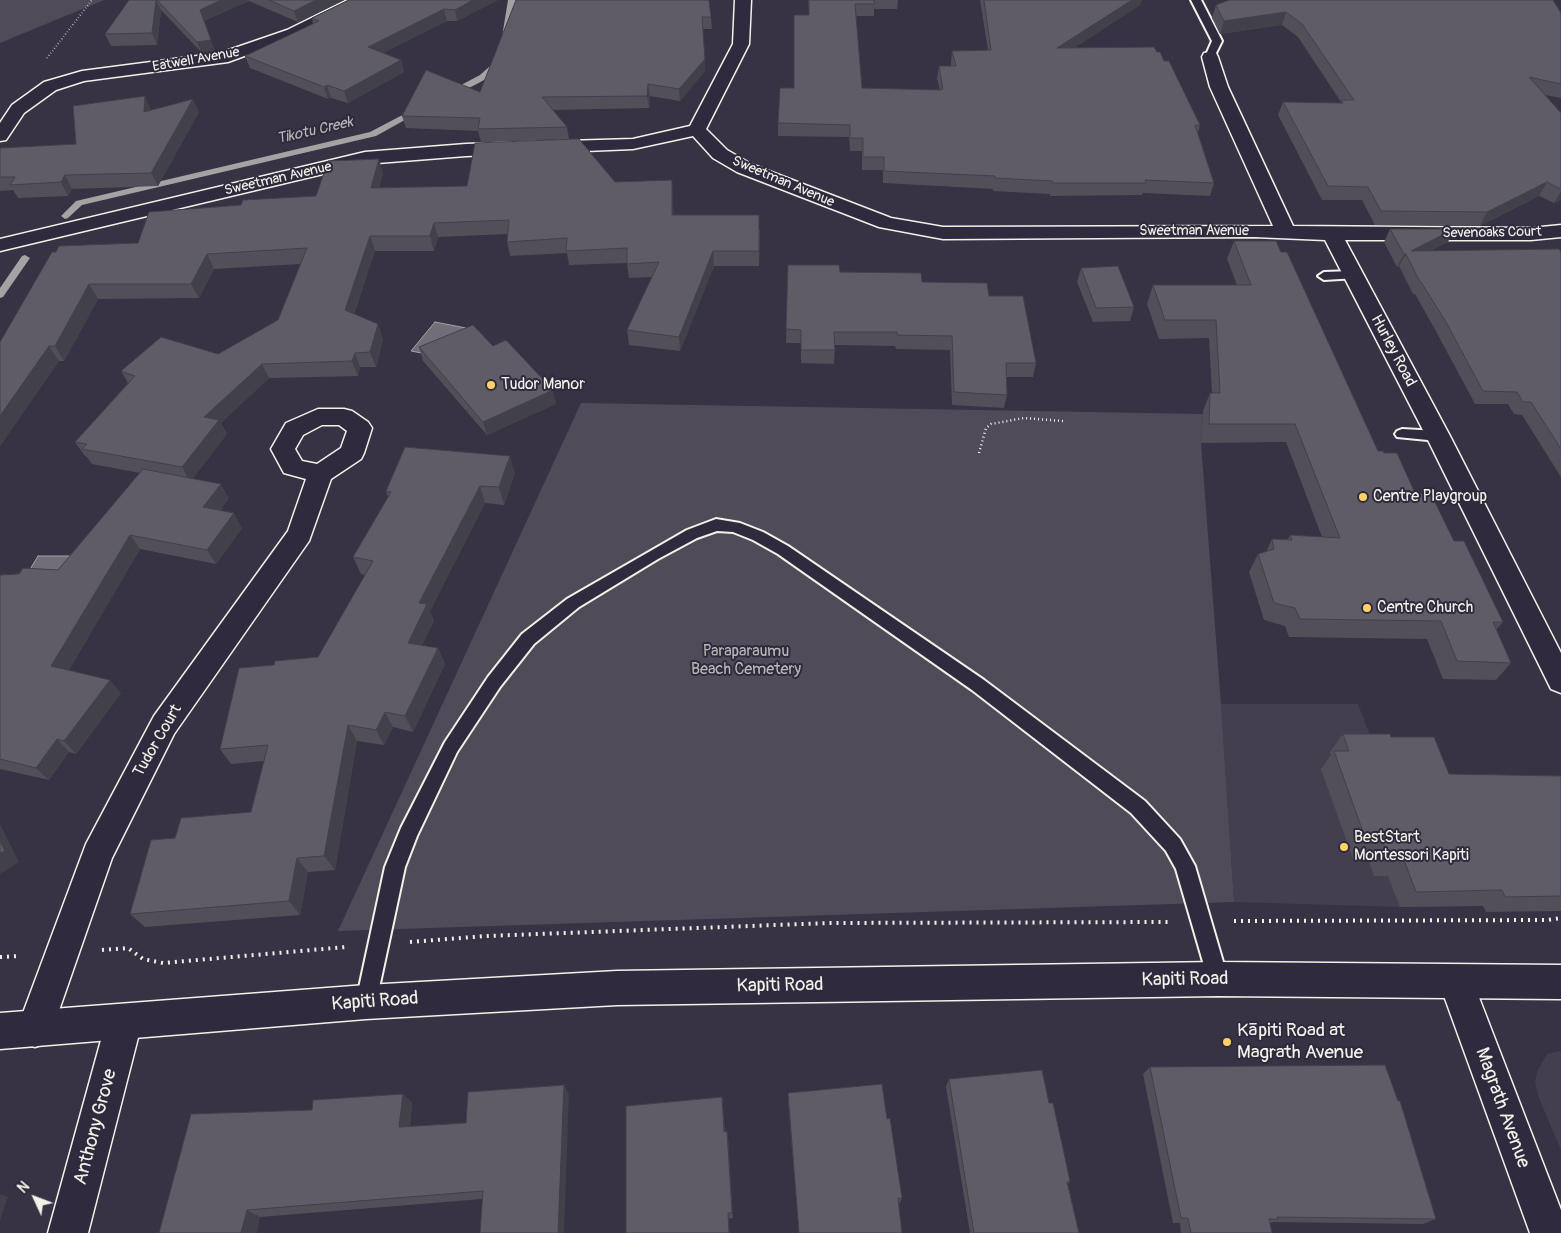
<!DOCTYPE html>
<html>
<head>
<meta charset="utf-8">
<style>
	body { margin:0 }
	#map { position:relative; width:1561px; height:1233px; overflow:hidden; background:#373244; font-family:Pangolin,sans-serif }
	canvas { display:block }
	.north { position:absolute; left:10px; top:1173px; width:50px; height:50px; -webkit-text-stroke:4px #2f2a3d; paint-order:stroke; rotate:313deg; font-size:14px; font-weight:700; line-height:20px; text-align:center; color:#f4f1e8 }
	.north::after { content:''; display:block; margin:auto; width:18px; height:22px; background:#f4f1e8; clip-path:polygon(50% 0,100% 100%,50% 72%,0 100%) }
</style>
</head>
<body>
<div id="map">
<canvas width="1561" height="1233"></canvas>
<div class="north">N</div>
</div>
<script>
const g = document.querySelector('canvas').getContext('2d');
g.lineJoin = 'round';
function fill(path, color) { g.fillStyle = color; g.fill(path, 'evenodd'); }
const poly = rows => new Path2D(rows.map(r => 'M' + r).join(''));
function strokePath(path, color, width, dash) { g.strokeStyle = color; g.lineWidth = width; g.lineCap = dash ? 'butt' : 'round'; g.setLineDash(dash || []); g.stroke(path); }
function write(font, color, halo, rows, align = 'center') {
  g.font = font + ' Pangolin,sans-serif'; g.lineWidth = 4; g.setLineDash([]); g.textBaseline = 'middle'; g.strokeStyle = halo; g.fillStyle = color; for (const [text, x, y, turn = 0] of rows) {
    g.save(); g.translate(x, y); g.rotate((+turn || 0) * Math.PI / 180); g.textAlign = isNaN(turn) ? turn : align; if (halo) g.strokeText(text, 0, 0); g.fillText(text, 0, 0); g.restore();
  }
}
const built = poly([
	[1221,704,1358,704,1375,748,1483,906,1400,907,1234,902],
	[1561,1051,1561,1150,1539,1098,1535,1083,1537,1072,1547,1054]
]);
const green = poly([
	[0,0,104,0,0,43],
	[581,403,1203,414,1201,443,1221,704,1234,902,338,931]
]);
const water = poly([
	[435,322,466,328,458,337,432,355,411,351,435,322],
	[38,556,88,556,77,577,26,576,38,556]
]);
const stream = poly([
	[508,0,516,0,510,37,506,39,502,37,508,0],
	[498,59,505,61,486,79,454,96,448,96,448,92,480,75,498,59],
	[414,109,421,111,376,136,82,205,68,218,65,219,61,216,76,201,370,132,414,109],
	[25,255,30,258,3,297,0,298,0,288,22,256,25,255]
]);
const pathFar2 = poly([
	[47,58,92,0]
]);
const pathFar1 = poly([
	[979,453,986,428,991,424,1024,418,1063,421]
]);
const path = poly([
	[1234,921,1547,920,1561,918],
	[410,942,486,936,829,923,1168,922],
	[102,950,128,948,143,959,163,963,346,947],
	[0,957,21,956]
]);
const service = poly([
	[1191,0,1201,0,1222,41,1213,59,1207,59,1205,57,1212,41,1191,0],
	[1353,271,1357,272,1359,275,1357,278,1324,280,1318,276,1324,272,1353,271],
	[1402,429,1438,431,1443,433,1445,436,1443,439,1438,441,1397,437,1395,434,1397,431,1402,429],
	[716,519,740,523,763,532,788,546,984,680,1145,801,1180,839,1195,866,1228,979,1225,986,1218,989,1211,986,1208,979,1176,869,1166,851,1131,813,972,690,778,554,753,540,733,532,717,531,697,538,658,559,579,607,534,644,500,687,457,752,417,836,405,867,376,1002,373,1009,366,1012,359,1009,356,1002,385,867,401,828,445,742,488,677,522,634,567,599,687,530,716,519]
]);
const minor = poly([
	[348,0,368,0,365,3,299,36,228,62,84,81,56,90,24,113,6,140,0,141,0,123,12,105,44,82,82,71,220,53,287,30,348,0],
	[735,0,751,0,749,44,706,129,727,150,751,164,891,218,943,227,1273,226,1210,87,1202,57,1204,53,1210,52,1216,53,1218,57,1228,87,1293,226,1531,228,1561,225,1561,237,1531,240,1345,240,1450,436,1561,653,1561,693,1551,689,1426,436,1325,240,1254,237,943,239,879,227,737,172,713,158,693,136,633,149,466,156,365,164,0,251,0,239,365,152,466,144,633,139,690,126,733,44,735,0],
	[318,409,344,409,352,411,368,422,372,428,364,453,361,459,331,479,309,541,174,734,112,858,48,1042,35,1047,22,1042,17,1029,86,844,154,716,288,531,306,479,284,473,271,449,286,423,318,409],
	[322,425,339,425,347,431,341,448,317,464,302,461,295,449,303,435,322,425],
	[1456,965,1468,970,1473,982,1561,1210,1561,1233,1530,1233,1439,982,1444,970,1456,965],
	[124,1004,137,1009,142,1022,88,1233,48,1233,106,1022,111,1009,124,1004]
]);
const secondary = poly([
	[1218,962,1561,965,1561,999,1218,996,617,1005,366,1019,0,1049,0,1013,366,985,617,971,1218,962]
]);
const wall = poly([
	[129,0,344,0,298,22,249,1,204,21,215,52,202,53,161,10,157,45,111,46,105,34],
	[498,0,457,21,447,21,383,53,401,60,404,72,348,103,331,98,328,99,250,68,245,56,313,24,312,18],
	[516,0,711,17,712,29,703,29,705,71,680,101,650,96,649,108,553,110,567,127,569,139,481,142,478,131,406,128,402,116,480,92],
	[808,0,898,0,897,9,874,9,874,16,856,16,862,88,940,90,937,78,939,66,951,66,951,63,952,51,988,50,980,0,1142,0,1140,5,1074,48,1157,52,1164,61,1200,125,1198,133,1214,183,1210,196,1143,193,1142,195,1050,196,1050,194,993,191,993,189,883,183,883,170,862,170,862,151,850,151,849,137,778,136,778,123,794,88,809,15],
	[1216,5,1561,13,1561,98,1545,95,1561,113,1561,200,1554,203,1539,196,1480,226,1375,225,1362,200,1322,200,1278,115,1283,102,1340,103,1341,102,1298,37,1282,25,1220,34,1212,18],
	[151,110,199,112,158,186,72,189,68,196,18,198,13,190,0,191,0,148,76,144],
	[383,173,379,188,467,186,615,182,673,194,673,215,760,230,759,266,714,266,680,351,629,345,627,330,652,277,629,278,627,263,569,265,567,253,510,256,507,242,508,234,438,237,434,251,375,251,354,314,378,324,383,339,376,367,360,367,358,376,269,378,221,423,227,434,193,478,229,498,220,511,242,528,216,564,140,549,69,670,121,693,76,754,69,752,49,780,0,769,0,575,58,570,140,473,92,464,87,457,85,456,75,442,128,383,121,371,218,354,278,320,301,264,214,269,199,298,98,299,64,361,59,361,0,446,56,252,138,243,241,205,316,196],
	[1390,229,1448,242,1430,251,1561,252,1561,477,1522,415,1514,414,1508,404,1475,404,1438,335,1415,294,1413,294,1399,266,1397,267,1384,242],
	[1234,241,1378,451,1384,453,1454,541,1503,622,1496,630,1511,663,1496,680,1443,679,1427,639,1289,637,1285,626,1264,620,1249,572,1258,554,1266,552,1272,539,1288,539,1290,535,1322,537,1286,442,1201,443,1203,411,1210,393,1212,393,1209,338,1159,339,1147,304,1153,285,1237,285,1227,259],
	[788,265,840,272,922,282,989,296,1036,363,1033,377,1006,377,1007,395,1004,408,952,405,950,350,896,349,895,346,835,345,834,364,801,363,801,343,786,343],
	[1081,268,1134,307,1130,321,1093,322,1077,282],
	[493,346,556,404,487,435,423,361,419,347],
	[515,473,504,505,485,503,430,611,434,621,422,645,438,648,445,664,413,732,393,727,384,745,357,741,335,870,308,872,300,915,145,927,130,914,175,838,251,812,264,761,231,764,220,749,274,665,318,657,365,575,361,574,353,557,388,497,386,491],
	[1343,734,1391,737,1449,774,1561,776,1561,911,1486,912,1483,906,1400,907,1388,876,1374,876,1368,859,1353,859,1321,769,1331,755,1330,752],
	[1150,1067,1436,1219,1423,1224,1273,1222,1270,1223,1272,1233,1181,1233,1180,1223,1173,1223,1143,1074],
	[949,1079,1049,1103,1070,1182,1068,1184,1079,1233,970,1233,946,1087],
	[788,1093,887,1119,902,1198,899,1204,898,1204,902,1233,799,1233,788,1100],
	[403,1094,412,1103,410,1127,466,1123,569,1094,483,1199,260,1217,159,1233,312,1110],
	[722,1097,725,1131,727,1131,728,1138,733,1218,626,1233]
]);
const shadedWall = poly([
	[156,0,161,10,157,45,152,33],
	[221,0,248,0,249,1,204,21,215,52,202,53,197,42,200,10],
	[316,0,344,0,298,22,294,11],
	[473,0,498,0,457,21,455,10],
	[1132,0,1142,0,1140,5,1055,61,1057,48],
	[444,9,447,21,371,59,368,47],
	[1286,12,1282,25,1220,34,1224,21],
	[705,59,705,71,680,101,679,89],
	[401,60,404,72,348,103,344,91],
	[648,84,650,96,649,108,647,96],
	[327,85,331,98,328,99,324,87],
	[145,96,151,110,144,112],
	[193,99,199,112,158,186,151,173],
	[379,159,383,173,375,202,371,188],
	[65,175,72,189,68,196,61,182],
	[672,180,673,194,674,230,672,215],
	[1547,182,1539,196,1480,226,1487,212],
	[1561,191,1561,200,1554,203],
	[434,223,438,237,434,251,430,236],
	[1454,229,1448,242,1409,261,1411,251],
	[370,236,375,251,350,324,345,310],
	[713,251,714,266,680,351,679,337],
	[207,254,214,269,199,298,191,284],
	[1404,254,1406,254,1399,266,1397,267],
	[89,284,98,299,64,361,55,346],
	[378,324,383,339,376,367,370,352],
	[49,346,59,361,0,446,0,416],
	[355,353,360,367,358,376,352,361],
	[262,364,269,378,221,423,227,434,190,482,182,467,204,417],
	[553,390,556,404,487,435,483,422],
	[510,456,515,473,504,505,499,487],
	[221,484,229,498,212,522,203,507],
	[480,486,485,503,430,611,434,621,415,659,408,643,419,603],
	[234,513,242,528,216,564,207,550],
	[130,535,140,549,63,680,51,666],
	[438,648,445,664,413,732,405,716],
	[110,680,121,693,76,754,64,741],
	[385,712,393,727,384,745,376,730],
	[348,725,357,741,335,870,324,856],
	[57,739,69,752,49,780,36,768],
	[0,824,19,862,0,874],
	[297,858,308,872,300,915,289,901],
	[564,1085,569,1094,564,1233,558,1233],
	[403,1094,412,1103,409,1136,399,1127],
	[722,1097,723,1105,725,1139,724,1132],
	[727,1131,728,1138,733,1218,732,1213],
	[0,1194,8,1197,0,1221],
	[247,1210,260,1217,257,1233,241,1233],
	[728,1213,729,1219,730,1233,729,1233]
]);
const building = poly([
	[129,0,156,0,152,33,105,34,129,0],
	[157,0,221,0,200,10,211,40,197,42,157,0],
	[269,0,316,0,294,11,269,0],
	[349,0,473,0,455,10,444,9,368,47,401,60,344,91,327,85,324,87,245,56,319,21,312,18,349,0],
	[516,0,709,0,711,17,702,17,705,59,679,89,648,84,647,96,542,97,567,127,478,129,480,118,402,116,426,70,480,92,516,0],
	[809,0,874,0,874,4,855,4,862,88,940,90,943,89,939,66,956,66,952,51,991,50,984,0,1132,0,1057,48,1154,47,1157,52,1160,52,1164,61,1169,61,1200,125,1195,125,1214,183,1145,180,1146,183,1053,183,1052,181,995,178,995,176,884,171,884,157,863,157,863,138,850,138,850,125,778,123,780,88,794,88,794,15,809,15,809,0],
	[1229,0,1553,0,1561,13,1561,84,1529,77,1561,113,1561,189,1547,182,1487,212,1381,211,1368,187,1328,186,1283,102,1343,103,1341,100,1354,100,1302,24,1286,12,1224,21,1216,5,1229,0],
	[145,96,144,112,193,99,151,173,65,175,61,182,10,185,15,177,0,177,0,148,76,144,73,106,145,96],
	[579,139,615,182,672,180,672,215,759,215,759,251,713,251,679,337,627,330,659,262,627,264,627,248,566,251,567,238,507,242,509,220,434,223,430,236,370,236,345,310,378,324,370,352,355,353,352,361,262,364,204,417,219,420,182,467,82,449,87,444,75,442,135,376,121,371,161,337,218,354,278,320,307,248,207,254,191,284,89,284,55,346,49,346,0,416,0,342,52,252,56,252,59,246,138,243,149,212,241,205,243,200,316,196,328,161,379,159,371,188,467,186,475,143,579,139],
	[1390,229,1454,229,1411,251,1559,249,1561,252,1561,449,1531,402,1523,402,1517,392,1483,391,1446,322,1421,282,1420,282,1406,254,1404,254,1390,229],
	[1234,241,1276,241,1281,252,1287,252,1378,451,1383,451,1384,453,1397,453,1415,493,1431,494,1454,541,1464,541,1503,622,1493,622,1511,663,1457,661,1441,621,1300,619,1295,608,1274,603,1258,554,1274,549,1272,539,1292,540,1290,535,1340,538,1295,424,1209,424,1210,393,1220,393,1216,320,1165,320,1153,285,1251,285,1234,241],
	[788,265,839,265,840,272,921,273,922,282,987,283,989,296,1023,296,1036,363,1006,363,1007,395,954,392,952,336,897,335,897,332,834,332,835,350,801,350,801,330,786,329,788,265],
	[1118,266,1134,307,1096,308,1081,268,1118,266],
	[473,325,493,346,506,340,553,390,483,422,419,347,473,325],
	[405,447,510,456,499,487,480,486,419,603,427,604,408,643,438,648,405,716,385,712,376,730,348,725,324,856,297,858,289,901,130,914,151,840,175,838,181,818,251,812,268,745,220,749,239,668,274,665,275,661,318,657,373,561,353,557,391,492,386,491,405,447],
	[143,469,221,484,203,507,234,513,207,550,130,535,51,666,110,680,64,741,57,739,36,768,0,759,0,575,19,574,23,568,58,570,143,469],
	[1343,734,1390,734,1391,737,1434,737,1449,774,1561,776,1561,896,1505,897,1502,890,1416,892,1404,860,1390,860,1383,843,1367,843,1334,751,1349,751,1343,734],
	[0,841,5,851,0,853,0,841],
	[1385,1065,1398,1101,1400,1101,1436,1219,1277,1217,1278,1219,1269,1219,1272,1233,1191,1233,1188,1218,1181,1218,1150,1067,1385,1065],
	[1042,1070,1049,1103,1053,1103,1066,1162,1070,1182,1067,1182,1079,1233,974,1233,949,1079,1042,1070],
	[882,1084,887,1119,890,1118,902,1198,898,1198,902,1233,799,1233,788,1093,882,1084],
	[564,1085,558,1233,480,1233,483,1191,247,1210,241,1233,159,1233,191,1114,312,1110,313,1100,403,1094,399,1127,466,1123,468,1092,564,1085],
	[722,1097,724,1132,727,1131,732,1213,728,1213,729,1233,626,1233,626,1106,722,1097]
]);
const markers = [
	[491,385,5,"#ffd166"],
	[1363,497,5,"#ffd166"],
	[1367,608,5,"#ffd166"],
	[1344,847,5,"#ffd166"],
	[1227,1042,5,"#ffd166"]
];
const farStreetnames = [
	["Eatwell Avenue",196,60,-10],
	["Sweetman Avenue",278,179,-13],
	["Sweetman Avenue",783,182,23],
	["Sweetman Avenue",1194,231],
	["Sevenoaks Court",1492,233,-1]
];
const farWaternames = [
	["Tikotu Creek",315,131,-13]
];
const streetNames = [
	["Hurley Road",1393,351,62],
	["Tudor Court",158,741,-60]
];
const poiNames = [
	["Tudor Manor",501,385],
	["Centre Playgroup",1373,497],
	["Centre Church",1377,608],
	["BestStart",1354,838],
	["Montessori Kapiti",1354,856]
];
const parkNames = [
	["Paraparaumu",746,652],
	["Beach Cemetery",746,670]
];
const nearStreetnames = [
	["Kapiti Road",1185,980,-1],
	["Kapiti Road",780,986,-1],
	["Kapiti Road",375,1002,-4],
	["Magrath Avenue",1502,1108,70],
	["Anthony Grove",96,1127,-75]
];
const nearPoinames = [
	["Kāpiti Road at",1237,1031],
	["Magrath Avenue",1237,1053]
];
fill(built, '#433f4e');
fill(green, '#504b59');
fill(water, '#726e77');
strokePath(water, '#a6a2a4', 1);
fill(stream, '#a6a2a4');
strokePath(service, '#f4f1e8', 4);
strokePath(minor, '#f4f1e8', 3);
strokePath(secondary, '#f4f1e8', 3);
strokePath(pathFar2, '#f4f1e8', 2, [0.5, 2.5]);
strokePath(pathFar1, '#f4f1e8', 2.5, [1, 3]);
strokePath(path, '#f4f1e8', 4, [2, 5]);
fill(service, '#2f2a3d');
fill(minor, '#2f2a3d');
fill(secondary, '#2f2a3d');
fill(wall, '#524f59');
fill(shadedWall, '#424048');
fill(building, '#5f5c67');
strokePath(building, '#424048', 1);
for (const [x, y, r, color] of markers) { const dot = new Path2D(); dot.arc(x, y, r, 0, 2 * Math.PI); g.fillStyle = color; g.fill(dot); strokePath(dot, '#2f2a3d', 2); }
write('14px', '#f4f1e8', '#2f2a3d', farStreetnames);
write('italic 15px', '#bab6b5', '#2f2a3d', farWaternames);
write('16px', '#f4f1e8', '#2f2a3d', streetNames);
write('16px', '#f4f1e8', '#2f2a3d', poiNames, 'left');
write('16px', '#bbb7b6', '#2f2a3d', parkNames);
write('19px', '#f4f1e8', '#2f2a3d', nearStreetnames);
write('19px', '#f4f1e8', '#2f2a3d', nearPoinames, 'left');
</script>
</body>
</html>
